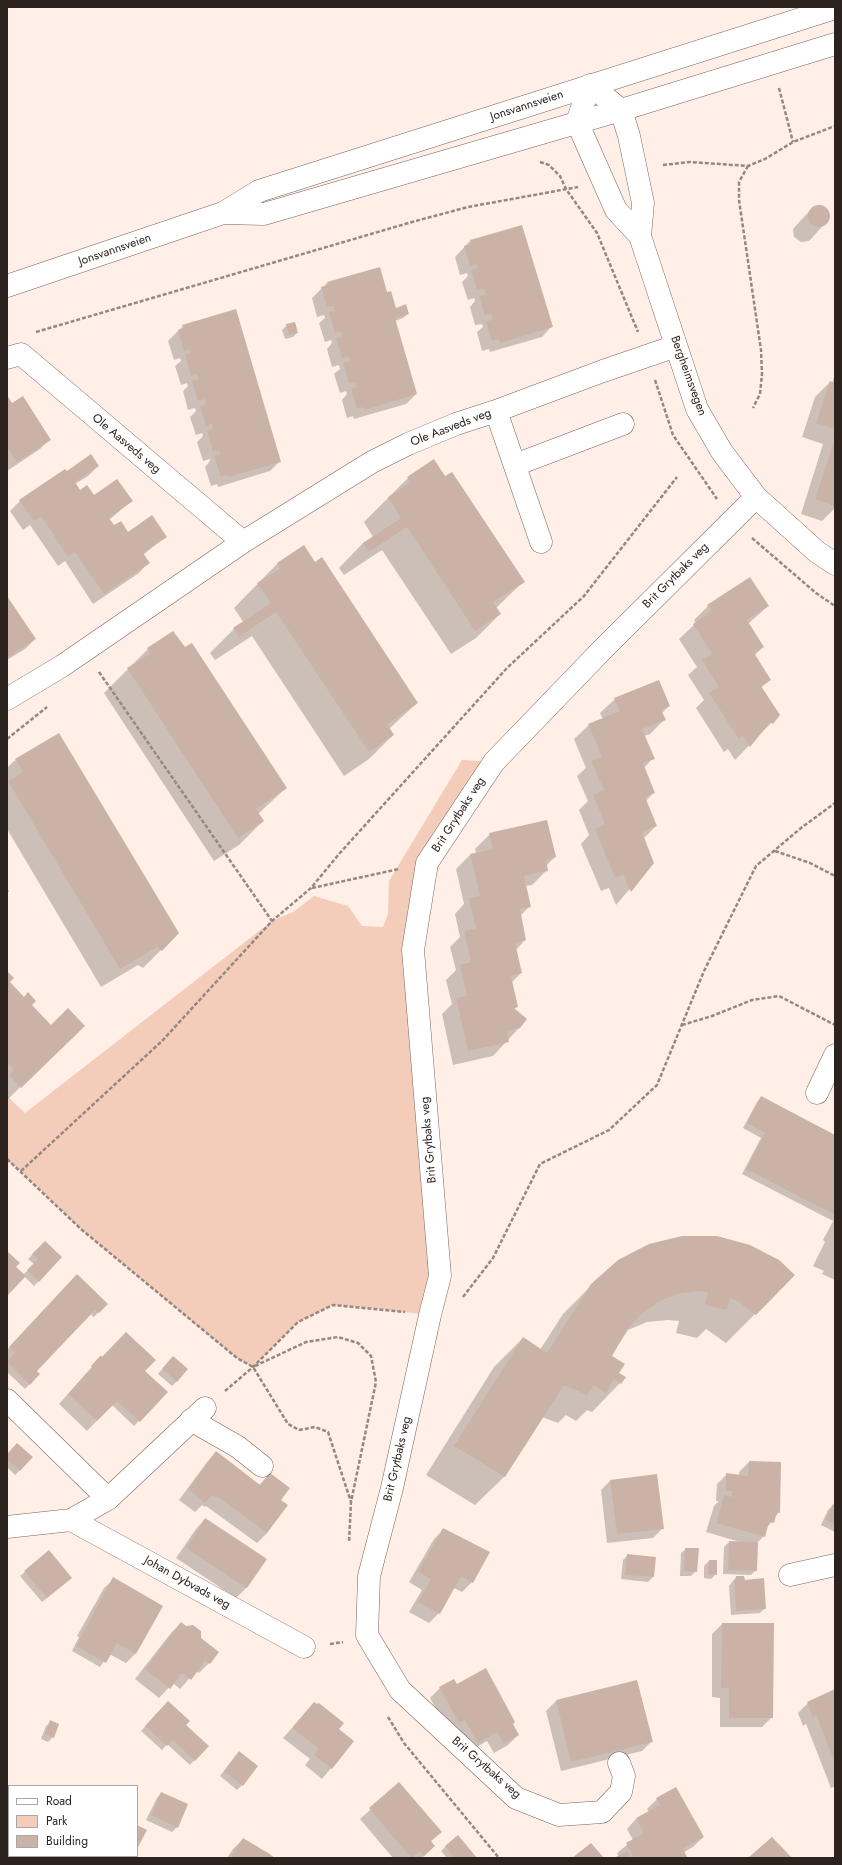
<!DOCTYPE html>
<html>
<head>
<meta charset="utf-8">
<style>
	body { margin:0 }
	#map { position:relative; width:842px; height:1865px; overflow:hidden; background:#ffefe7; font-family:Jost,sans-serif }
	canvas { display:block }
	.frame { position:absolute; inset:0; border:8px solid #2c231e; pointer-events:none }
	.legend { position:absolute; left:8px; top:1785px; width:130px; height:72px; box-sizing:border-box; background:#fff; border:1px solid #aba7a5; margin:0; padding:5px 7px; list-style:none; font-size:12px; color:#2c231e }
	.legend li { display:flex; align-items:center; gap:8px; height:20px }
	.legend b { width:20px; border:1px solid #aba7a5 }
</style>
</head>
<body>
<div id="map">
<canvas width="842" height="1865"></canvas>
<div class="frame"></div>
<ul class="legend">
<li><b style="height:5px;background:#fff"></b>Road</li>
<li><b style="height:11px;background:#f3ccba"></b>Park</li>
<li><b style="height:11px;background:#cbb2a6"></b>Building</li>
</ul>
</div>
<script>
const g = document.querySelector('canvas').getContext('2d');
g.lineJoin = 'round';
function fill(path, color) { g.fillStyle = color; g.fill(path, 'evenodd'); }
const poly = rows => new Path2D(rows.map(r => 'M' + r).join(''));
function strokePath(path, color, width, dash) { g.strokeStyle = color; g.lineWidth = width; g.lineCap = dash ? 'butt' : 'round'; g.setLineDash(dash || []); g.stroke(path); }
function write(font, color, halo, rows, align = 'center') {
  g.font = font + ' Jost,sans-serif'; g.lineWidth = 3; g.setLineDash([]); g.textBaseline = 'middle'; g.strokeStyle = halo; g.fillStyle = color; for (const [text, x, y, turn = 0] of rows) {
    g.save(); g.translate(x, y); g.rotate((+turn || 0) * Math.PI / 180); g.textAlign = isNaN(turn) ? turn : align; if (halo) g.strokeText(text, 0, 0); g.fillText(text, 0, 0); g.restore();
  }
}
const green = poly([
	[462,760,494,762,427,863,413,950,440,1276,430,1315,371,1308,333,1305,298,1322,253,1367,237,1358,82,1230,21,1171,7,1161,7,1096,25,1113,272,921,293,912,314,896,348,906,362,926,383,927,388,914,389,881]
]);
const shadow = poly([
	[821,205,828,210,829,219,809,241,801,242,794,237,793,229,813,207],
	[470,241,551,327,542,337,490,352,489,349,482,351,477,332,483,327,482,324,475,325,470,307,475,301,474,298,468,300,462,282,468,276,467,273,460,275,455,257],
	[379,268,387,294,395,309,408,314,403,318,395,321,416,394,406,404,354,419,353,416,347,418,342,400,347,394,346,391,340,393,334,374,340,369,339,365,332,367,327,349,332,343,331,340,325,342,319,323,325,318,324,315,317,317,312,298,327,283],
	[287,325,297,333,293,337,285,339,282,330],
	[183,326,280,461,270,471,218,487,217,484,211,486,205,467,210,461,210,459,203,461,197,442,203,436,202,433,196,435,190,417,196,411,195,408,188,410,183,391,188,386,187,383,181,385,175,366,181,361,180,358,174,360,168,341],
	[835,374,835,508,822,521,801,514,823,444,802,437,815,397,830,382,832,383],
	[7,398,50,439,40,449,7,471],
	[98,466,88,476,75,484,80,492,93,497,131,501,109,520,114,527,128,533,165,537,143,555,148,563,139,573,93,604,65,561,58,566,30,525,23,530,10,511,20,501,66,473],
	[408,478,445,478,523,582,496,608,500,614,476,638,451,654,382,550,344,575,339,568,363,543,373,537,364,522],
	[278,563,417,703,389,729,393,735,369,759,344,776,252,636,215,660,210,653,234,629,244,623,234,608],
	[7,598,35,639,25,649,7,660],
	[708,606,768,606,748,624,763,647,754,656,770,680,761,688,779,715,735,760,728,749,724,752,696,708,704,700,688,675,697,667,679,639,696,623,694,620],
	[148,649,286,788,258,814,263,821,239,845,214,861,104,693],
	[615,699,669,706,662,713,665,719,650,734,644,736,653,758,644,768,654,792,646,801,656,826,643,839,653,862,616,905,609,888,601,891,581,844,589,835,579,810,588,801,577,776,586,768,574,739,589,725,603,719,600,713],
	[15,760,178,933,143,968,138,965,101,987,7,829,7,768],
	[490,834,555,857,546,866,547,870,532,885,526,886,530,906,520,916,525,940,516,950,521,973,511,983,517,1007,514,1009,520,1027,493,1056,453,1065,442,1014,452,1004,446,980,456,970,450,947,460,937,455,914,464,904,456,869,471,854,476,853,475,849],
	[7,972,8,982,65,1044,7,1100],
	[761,1097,835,1136,835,1280,822,1274,824,1271,813,1266,825,1242,823,1240,833,1221,742,1174,761,1138,743,1128,757,1102],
	[45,1242,61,1257,34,1286,24,1276,7,1294,7,1252,15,1267,23,1275,34,1264,28,1259],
	[794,1275,726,1343,706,1329,697,1338,676,1333,679,1321,668,1320,647,1322,628,1330,610,1357,618,1373,620,1383,592,1412,587,1410,576,1421,566,1415,558,1423,542,1417,504,1477,475,1505,426,1475,494,1367,523,1338,540,1350,563,1314,592,1285],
	[66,1289,106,1304,94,1317,91,1315,94,1311,35,1371,39,1374,25,1389,7,1372,7,1350],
	[101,1357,144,1371,166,1392,134,1426,112,1405,87,1431,59,1404],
	[168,1362,177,1381,172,1386,158,1374],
	[216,1452,259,1485,270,1474,280,1500,267,1533,257,1543,206,1506,205,1507,202,1505,195,1512,179,1500,207,1462],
	[7,1455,20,1470,15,1475,7,1467],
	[749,1462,779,1512,766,1529,764,1536,757,1543,756,1570,751,1575,723,1574,724,1547,729,1542,740,1542,706,1532,714,1506,719,1501,716,1501,717,1484,727,1474,739,1476,739,1472],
	[611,1480,663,1528,653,1538,607,1543,601,1490],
	[833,1505,835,1506,835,1532,821,1525,828,1510],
	[205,1519,265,1559,246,1588,236,1598,176,1558,196,1529],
	[444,1529,472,1582,462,1592,454,1588,439,1613,429,1623,409,1612,422,1590,409,1582,434,1539],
	[686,1549,696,1571,691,1576,680,1576,681,1553],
	[628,1555,655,1558,653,1577,648,1582,621,1579,623,1560],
	[709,1561,716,1574,711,1579,704,1578,704,1566],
	[25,1572,66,1582,42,1602,20,1576],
	[736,1577,744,1581,765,1608,760,1613,731,1615,729,1586],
	[114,1579,135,1654,126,1663,109,1654,100,1667,72,1651,79,1637,77,1636,104,1588],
	[181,1623,200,1638,209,1663,199,1673,196,1671,180,1689,173,1683,159,1698,135,1679,171,1633],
	[722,1624,772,1717,762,1727,720,1727,720,1698,712,1697,712,1634],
	[454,1681,456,1685,512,1724,518,1735,508,1745,494,1753,487,1741,468,1752,449,1732,430,1698,440,1688],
	[637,1681,652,1741,642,1751,561,1771,546,1711,556,1701],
	[835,1691,835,1786,831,1788,806,1724,803,1726,798,1713,808,1703],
	[314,1703,338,1730,353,1742,322,1779,305,1765,310,1759,283,1738],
	[163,1707,207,1746,190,1765,167,1744,162,1750,141,1731],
	[51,1722,53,1737,48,1742,41,1739,46,1726],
	[235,1757,242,1785,237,1790,220,1776],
	[399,1784,440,1832,430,1842,434,1846,422,1858,393,1858,360,1819],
	[676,1789,703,1837,693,1847,684,1852,685,1858,616,1858,619,1857,617,1853,633,1840,627,1829,636,1819,649,1812,647,1809,657,1799],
	[161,1793,177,1827,172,1832,146,1820,157,1798],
	[772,1838,791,1858,750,1858],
	[243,1839,274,1858,227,1858,233,1849],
	[446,1846,475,1858,447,1858,441,1851],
	[73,1856,116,1856,115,1858,72,1858]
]);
const building = poly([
	'808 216a11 11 0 1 1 22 0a11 11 0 1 1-22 0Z',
	[522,225,553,327,500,343,499,339,492,341,486,322,493,319,491,314,485,316,479,296,486,294,484,289,477,290,471,271,478,268,477,264,470,266,464,246,471,244,470,240],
	[380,267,387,292,391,291,396,308,406,304,409,314,395,318,417,394,364,410,363,407,357,409,351,389,357,387,356,384,356,382,349,383,343,363,350,361,348,356,342,358,336,338,342,336,341,331,335,333,329,312,335,311,334,308,333,306,327,307,321,287,328,285,327,282],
	[236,309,281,462,228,477,227,475,221,477,214,456,221,454,219,450,213,452,207,431,213,429,212,424,206,426,200,406,206,404,205,399,198,401,192,381,198,379,197,374,191,376,185,355,191,353,190,349,184,351,178,330,184,328,182,325],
	[295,322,298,333,289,335,286,324],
	[830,381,835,383,835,429,816,423],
	[7,395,12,403,23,396,51,440,17,462,7,447],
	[835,438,835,506,815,499],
	[91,454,99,466,75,482,80,490,87,485,94,495,117,479,133,501,109,518,114,525,121,521,128,532,152,515,167,537,143,553,150,563,104,594,75,552,68,557,41,516,34,521,19,500,65,469,67,471],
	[434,459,445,476,452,472,525,582,493,602,501,614,475,631,407,527,369,552,363,543,401,518,388,497,411,482,407,477],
	[304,545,315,562,322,557,418,703,387,724,394,735,369,752,276,612,239,637,233,628,271,603,257,583,281,568,277,563],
	[750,577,769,606,747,620,764,647,754,653,771,680,761,686,780,715,773,724,770,722,750,747,743,736,738,738,709,693,719,687,702,660,712,654,693,624,712,611,707,605],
	[7,596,36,639,7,658],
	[173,631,185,647,192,643,287,788,256,809,264,821,238,838,127,668,151,653,147,648],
	[659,680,670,706,661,710,666,720,642,729,655,759,643,763,655,793,645,797,657,826,642,832,654,863,631,892,623,874,615,878,595,829,605,824,593,795,604,790,591,761,602,757,588,724,620,711,614,698],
	[59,733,179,933,162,951,157,947,120,969,8,781,23,772,15,759],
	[547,820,556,857,546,860,548,871,524,876,531,907,520,909,526,940,515,943,522,973,511,976,518,1007,514,1008,527,1019,520,1028,507,1031,509,1042,468,1051,456,998,467,996,460,965,471,962,464,931,476,929,469,898,480,896,470,854,493,849,489,833],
	[7,971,14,978,10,982,24,997,28,992,36,1001,32,1005,51,1025,68,1008,85,1026,21,1088,9,1075,14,1070,7,1062],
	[761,1096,835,1135,835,1215,746,1169,765,1133,747,1123],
	[682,1236,717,1236,750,1245,779,1260,795,1275,756,1315,739,1302,730,1298,727,1310,705,1305,708,1292,698,1291,677,1294,658,1302,640,1315,627,1330,612,1356,625,1364,619,1373,626,1377,621,1384,614,1379,606,1393,594,1385,587,1395,564,1385,505,1477,454,1446,523,1337,547,1353,591,1284,618,1260,649,1244],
	[45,1241,62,1257,39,1282,27,1270,38,1259,32,1254],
	[7,1251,20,1263,16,1267,26,1276,7,1296],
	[77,1274,108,1304,99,1313,95,1310,37,1371,40,1374,30,1385,7,1362,15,1353,9,1347],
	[126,1332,156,1360,145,1371,168,1392,140,1422,117,1401,97,1421,68,1394,92,1367,91,1366,101,1355,102,1357],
	[173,1356,188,1369,177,1382,162,1369],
	[17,1443,33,1457,20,1471,7,1459,7,1454],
	[216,1451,260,1485,270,1473,290,1488,281,1500,288,1505,267,1533,217,1496,215,1498,212,1495,205,1503,189,1489],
	[749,1461,781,1462,780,1513,777,1512,774,1523,769,1522,765,1537,716,1523,724,1495,732,1497,732,1491,726,1491,726,1473,748,1476],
	[657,1474,664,1529,617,1534,610,1480],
	[833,1504,835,1505,835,1525,825,1520],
	[205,1518,267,1559,247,1588,186,1548],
	[443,1528,490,1552,473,1583,461,1576,440,1614,418,1602,431,1579,418,1572],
	[729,1541,758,1542,757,1571,728,1570],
	[685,1548,699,1548,697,1572,684,1571],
	[49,1550,72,1578,47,1598,24,1571],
	[627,1554,656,1557,654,1577,625,1575],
	[709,1560,717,1560,717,1575,708,1574],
	[736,1576,744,1576,745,1580,764,1578,766,1609,736,1611,734,1580,736,1580],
	[113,1577,163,1606,136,1654,117,1643,106,1663,76,1646],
	[181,1622,186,1626,193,1625,201,1631,201,1638,219,1652,210,1664,205,1661,191,1680,182,1673,170,1689,145,1669],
	[722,1623,774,1623,773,1718,729,1718,729,1688,721,1688],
	[486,1668,515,1722,513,1724,519,1735,504,1744,497,1732,478,1743,465,1720,459,1723,439,1687,454,1679,457,1684],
	[637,1680,653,1742,571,1762,556,1700],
	[835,1689,835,1763,816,1715,813,1717,807,1702],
	[168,1701,190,1721,186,1725,209,1746,195,1761,173,1740,167,1746,145,1726],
	[314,1702,317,1704,319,1703,344,1723,339,1729,354,1741,332,1769,314,1755,319,1749,292,1728],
	[50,1720,59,1724,54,1738,45,1734],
	[239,1751,258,1766,243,1786,224,1771],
	[399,1782,442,1832,431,1841,435,1846,424,1856,420,1851,411,1858,369,1808],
	[676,1787,704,1837,683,1849,687,1857,686,1858,634,1858,626,1843,644,1833,636,1818,660,1805,656,1798],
	[161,1792,188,1804,178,1828,151,1815],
	[137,1825,147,1830,137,1849],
	[458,1835,477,1858,455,1858,445,1846],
	[772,1837,792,1858,749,1857],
	[243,1838,268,1853,275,1858,230,1858],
	[591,1843,604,1858,572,1858],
	[628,1851,631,1858,614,1858],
	[76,1856,117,1856,116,1858,80,1858]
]);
const path = poly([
	[779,88,793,142],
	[540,162,549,165,560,176,566,189,597,233,638,332],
	[663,165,690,162,748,166,765,159,793,142,835,126],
	[748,166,739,182,739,200,761,350,762,374,760,394,753,408],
	[36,332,412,222,468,207,578,187],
	[655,380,673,435,717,499],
	[752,538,816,593,835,606],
	[99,672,272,921],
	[7,739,47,707],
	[775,851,810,863,835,876],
	[312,888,399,869],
	[7,891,8,892],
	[682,1025,712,1016,752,1000,779,996,835,1025],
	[7,1159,82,1230,237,1358,253,1367,288,1424,299,1430,315,1427,328,1432,351,1502],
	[21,1171,162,1041,272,921,311,888,339,854,507,668,584,596,677,477],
	[463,1297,493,1258,540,1164,609,1130,657,1085,704,971,756,866,801,828,835,803],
	[255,1366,306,1342,338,1337,358,1343,371,1356,376,1382,351,1502,349,1542],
	[225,1391,253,1367,298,1322,333,1305,405,1312],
	[330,1644,343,1642],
	[388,1717,404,1743,499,1858]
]);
const minor = poly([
	[640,236,616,210,577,122,590,85,621,110,629,136,643,203,640,236,697,409,722,452,756,497,817,552,835,564],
	[7,358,21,354,243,542],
	[496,411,541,542],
	[515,465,623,424],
	[7,699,62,666,243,542,372,462,408,444,456,424,496,411,603,371,676,346],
	[817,1093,835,1055],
	[7,1400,108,1499],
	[191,1420,238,1447,262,1466],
	[71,1520,108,1499,205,1408],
	[7,1527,71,1520,304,1647],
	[790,1575,835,1565],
	[619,1763,624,1776,621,1792,602,1812,559,1815,516,1798,400,1690,367,1635,369,1576,392,1488,430,1315,440,1276,413,950,427,863,494,762,601,651,756,497]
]);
const major = poly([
	[223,213,264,214,621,110,835,44],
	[7,286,223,213,259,191,835,8]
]);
const streetNames = [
	["Jonsvannsveien",527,106,-18],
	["Jonsvannsveien",115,250,-19],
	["Bergheimsvegen",688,376,70],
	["Ole Aasveds veg",451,428,-21],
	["Ole Aasveds veg",126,444,40],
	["Brit Grytbaks veg",676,576,-45],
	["Brit Grytbaks veg",459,815,-57],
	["Brit Grytbaks veg",429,1140,-95],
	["Brit Grytbaks veg",398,1459,-77],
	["Johan Dybvads veg",187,1583,29],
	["Brit Grytbaks veg",486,1768,41]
];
fill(green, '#f3ccba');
fill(shadow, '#0003');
fill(building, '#cbb2a6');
strokePath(minor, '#7b645a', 23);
strokePath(major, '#7b645a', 23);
strokePath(path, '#958882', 2.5, [4, 2]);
strokePath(minor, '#fff', 22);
strokePath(major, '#fff', 22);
write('12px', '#2c231e', '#fff', streetNames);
</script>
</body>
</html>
